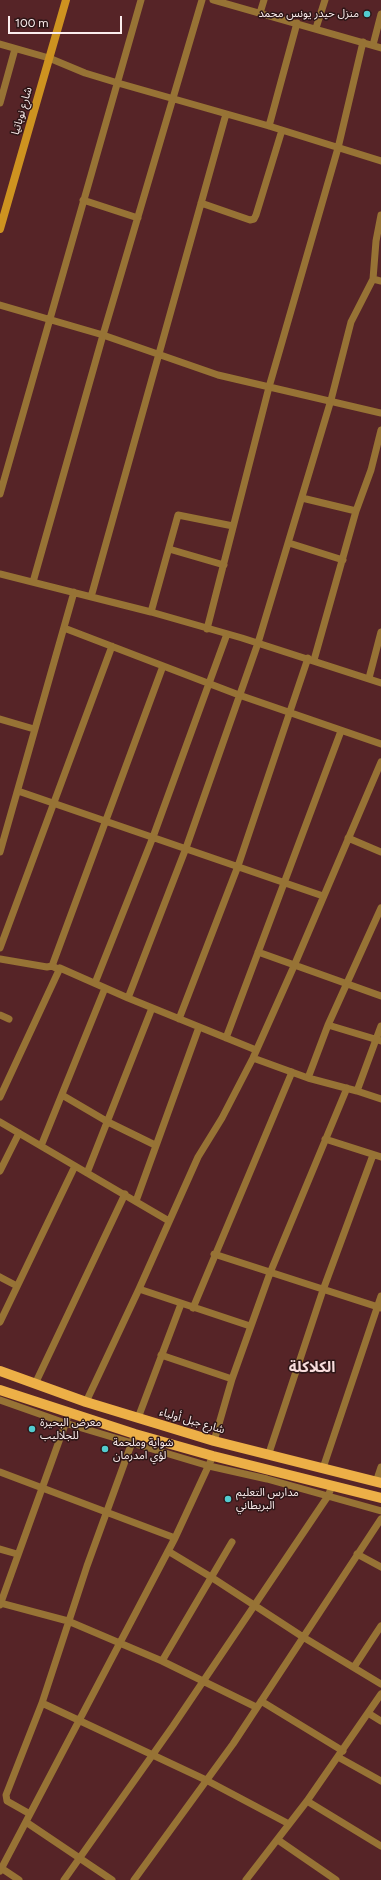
<!DOCTYPE html>
<html>
<head>
<meta charset="utf-8">
<style>
	body { margin:0 }
	#map { position:relative; width:381px; height:1880px; overflow:hidden; background:#562427; font-family:Figtree,sans-serif }
	canvas { display:block }
	.scale { position:absolute; left:8px; top:16px; width:114px; height:18px; box-sizing:border-box; border:2px solid #fbeded; border-top:0; padding-left:5px; font-size:12px; line-height:14px; white-space:nowrap; color:#fbeded; -webkit-text-stroke:3px #2d1617; paint-order:stroke }
</style>
</head>
<body>
<div id="map">
<canvas width="381" height="1880"></canvas>
<div class="scale">100 m</div>
</div>
<script>
const g = document.querySelector('canvas').getContext('2d');
g.lineJoin = 'round';
const poly = rows => new Path2D(rows.map(r => 'M' + r).join(''));
function strokePath(path, color, width, dash) { g.strokeStyle = color; g.lineWidth = width; g.lineCap = dash ? 'butt' : 'round'; g.setLineDash(dash || []); g.stroke(path); }
function write(font, color, halo, rows, align = 'center') {
  g.font = font + ' Figtree,"Noto Sans Arabic",sans-serif'; g.lineWidth = 3; g.setLineDash([]); g.textBaseline = 'middle'; g.strokeStyle = halo; g.fillStyle = color; for (const [text, x, y, turn = 0] of rows) {
    g.save(); g.translate(x, y); g.rotate((+turn || 0) * Math.PI / 180); g.textAlign = isNaN(turn) ? turn : align; if (halo) g.strokeText(text, 0, 0); g.fillText(text, 0, 0); g.restore();
  }
}
const street = poly([
	[213,0,381,48],
	[260,13,264,0],
	[316,28,325,0],
	[0,44,49,58,85,73,118,83,269,126,381,161],
	[373,45,381,14],
	[0,103,15,49],
	[269,126,297,23],
	[83,200,138,218],
	[201,203,250,220,254,219,256,215,282,130],
	[373,279,381,281],
	[0,305,103,335,218,375,381,413],
	[0,494,141,0],
	[302,498,356,511],
	[289,543,343,560],
	[169,549,224,565],
	[0,574,151,612,242,638,381,683],
	[33,582,103,335,202,0],
	[91,597,226,114],
	[151,612,178,515,233,526],
	[64,628,239,695,381,744],
	[207,629,269,387,338,148,363,42],
	[314,660,356,511,371,470,381,430],
	[369,678,381,632],
	[0,719,34,729],
	[18,791,323,896],
	[348,838,381,852],
	[0,852,74,592],
	[0,948,112,646],
	[258,952,381,996],
	[0,959,47,967,52,966,56,968],
	[52,966,163,666],
	[95,983,153,837,227,634],
	[128,998,186,848,258,643,331,400,351,322,373,279,376,241,381,215],
	[0,1015,9,1019],
	[179,1019,238,866,308,658],
	[328,1025,381,1041],
	[226,1038,341,731],
	[253,1058,308,1078,357,1091,381,1099],
	[308,1078,328,1025,381,908],
	[357,1091,381,1026],
	[62,1095,108,1122,155,1145],
	[0,1097,60,968,128,998,256,1050],
	[0,1122,169,1221],
	[325,1139,381,1157],
	[41,1146,105,988],
	[0,1171,19,1133],
	[87,1173,152,1008],
	[136,1201,199,1027],
	[214,1254,381,1308],
	[0,1277,17,1286],
	[139,1289,250,1326],
	[193,1308,292,1072],
	[0,1322,75,1166],
	[161,1355,232,1379],
	[35,1384,125,1194],
	[0,1400,65,1423,209,1466,267,1479,381,1511],
	[86,1402,139,1289,198,1157,222,1118,253,1058,294,966,381,762],
	[138,1418,181,1304],
	[214,1441,232,1379,270,1273,347,1088],
	[269,1453,323,1290,373,1155],
	[323,1468,381,1296],
	[0,1472,175,1538],
	[376,1482,381,1467],
	[0,1549,17,1554],
	[168,1551,211,1577,303,1637,381,1684],
	[357,1554,381,1567],
	[0,1603,68,1621,162,1661,256,1707],
	[0,1605,67,1419],
	[162,1661,232,1542],
	[354,1667,381,1626],
	[261,1701,343,1751],
	[42,1703,206,1780,289,1824],
	[368,1713,381,1721],
	[338,1757,381,1781],
	[307,1801,381,1846],
	[30,1814,7,1801,6,1795,42,1703,87,1566,135,1434],
	[26,1822,112,1880],
	[278,1840,336,1880],
	[1,1868,19,1880],
	[0,1871,175,1538,213,1456],
	[64,1880,173,1726,254,1606,328,1496,332,1486],
	[134,1880,233,1744,381,1519],
	[246,1880,307,1801,381,1694]
]);
const secondary = poly([
	[0,229,66,0]
]);
const primary = poly([
	[0,1371,86,1402,214,1441,381,1483],
	[0,1390,135,1434,213,1456,381,1498]
]);
const markers = [
	[367,14,4,"#52ccd0"],
	[32,1429,4,"#52ccd0"],
	[105,1449,4,"#52ccd0"],
	[228,1499,4,"#52ccd0"]
];
const poiNames = [
	["منزل حيدر يونس محمد",359,14,"right"],
	["معرض البحيرة",40,1423],
	["للجلاليب",40,1436],
	["شواية وملحمة",113,1443],
	["لؤي امدرمان",113,1456],
	["مدارس التعليم",236,1493],
	["البريطاني",236,1506]
];
const streetNames = [
	["شارع نوباتيا",22,111,-74],
	["شارع جبل أولياء",192,1421,16]
];
const districtNames = [
	["الكلاكلة",312,1368]
];
strokePath(street, '#977335', 7);
strokePath(secondary, '#ce9320', 8);
strokePath(primary, '#edb047', 10);
for (const [x, y, r, color] of markers) { const dot = new Path2D(); dot.arc(x, y, r, 0, 2 * Math.PI); g.fillStyle = color; g.fill(dot); strokePath(dot, '#2d1617', 1.5); }
write('11px', '#fbeded', '#2d1617', poiNames, 'left');
write('11px', '#fbeded', '#2d1617', streetNames);
write('bold 15px', '#f7dcdc', '#2d1617', districtNames);
</script>
</body>
</html>
